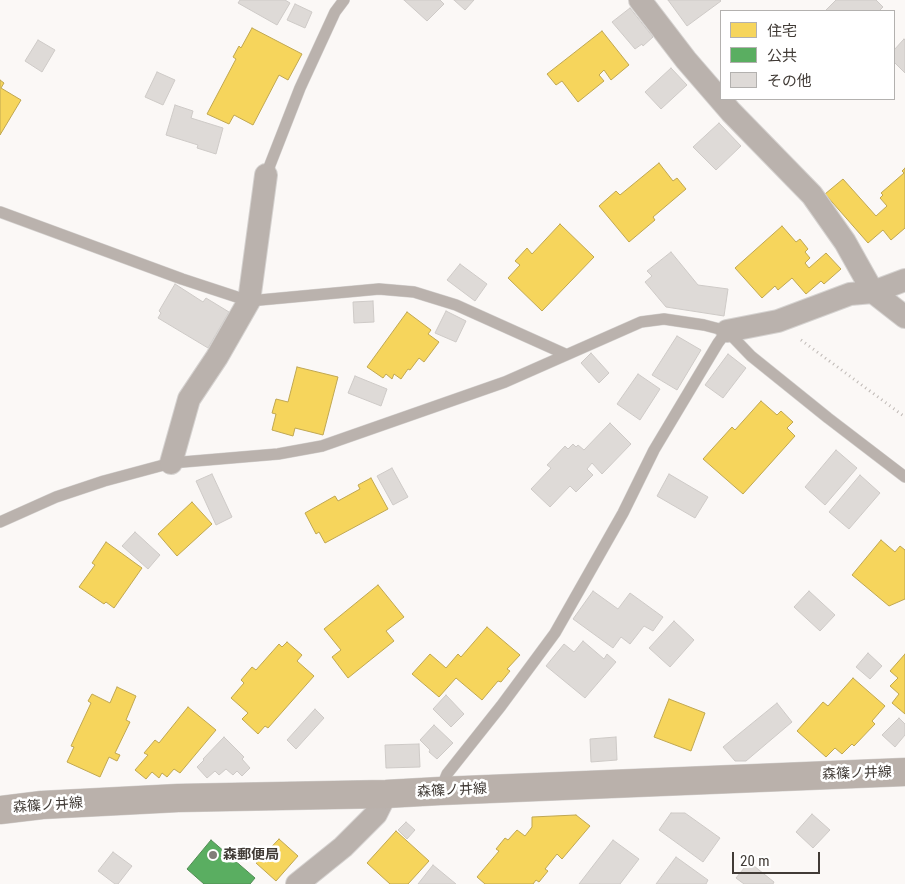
<!DOCTYPE html>
<html>
<head>
<meta charset="utf-8">
<style>
	body { margin:0 }
	#map { position:relative; width:905px; height:884px; overflow:hidden; background:#fbf8f6; font-family:"Roboto Condensed","Noto Sans JP",sans-serif }
	canvas { display:block }
	.legend { position:absolute; left:720px; top:10px; width:175px; height:90px; box-sizing:border-box; background:#fff; border:1px solid #b3b1af; margin:0; padding:6px 9px; list-style:none; font-size:15px; color:#413b36 }
	.legend li { display:flex; align-items:center; gap:10px; height:25px }
	.legend b { width:25px; border:1px solid #b3b1af }
	.scale { position:absolute; left:732px; top:852px; width:88px; height:22px; box-sizing:border-box; border:2px solid #413b36; border-top:0; padding-left:6px; font-size:15px; line-height:18px; white-space:nowrap; color:#413b36; -webkit-text-stroke:4px #fff; paint-order:stroke }
</style>
</head>
<body>
<div id="map">
<canvas width="905" height="884"></canvas>
<ul class="legend">
<li><b style="height:14px;background:#f6d55c"></b>住宅</li>
<li><b style="height:14px;background:#5aae61"></b>公共</li>
<li><b style="height:14px;background:#dedad7"></b>その他</li>
</ul>
<div class="scale">20 m</div>
</div>
<script>
const g = document.querySelector('canvas').getContext('2d');
g.lineJoin = 'round';
function fill(path, color) { g.fillStyle = color; g.fill(path, 'evenodd'); }
const poly = rows => new Path2D(rows.map(r => 'M' + r).join(''));
function strokePath(path, color, width, dash) { g.strokeStyle = color; g.lineWidth = width; g.lineCap = dash ? 'butt' : 'round'; g.setLineDash(dash || []); g.stroke(path); }
function write(font, color, halo, rows, align = 'center') {
  g.font = font + ' "Roboto Condensed","Noto Sans JP",sans-serif'; g.lineWidth = 5; g.setLineDash([]); g.textBaseline = 'middle'; g.strokeStyle = halo; g.fillStyle = color; for (const [text, x, y, turn = 0] of rows) {
    g.save(); g.translate(x, y); g.rotate((+turn || 0) * Math.PI / 180); g.textAlign = isNaN(turn) ? turn : align; if (halo) g.strokeText(text, 0, 0); g.fillText(text, 0, 0); g.restore();
  }
}
const homes = poly([
	[252,28,302,54,288,80,279,75,253,125,234,115,229,124,207,114,236,59,233,57,239,46,241,48,252,28],
	[602,31,629,65,611,80,604,70,599,75,604,81,578,102,562,81,556,85,547,74,602,31],
	[0,80,4,83,1,88,21,100,0,135,0,80],
	[659,163,673,181,677,178,686,189,653,217,655,220,629,242,599,206,616,191,620,195,659,163],
	[905,168,905,228,891,240,883,230,868,243,825,194,843,179,876,216,887,206,880,198,883,195,881,193,904,173,902,171,905,168],
	[560,224,594,257,542,311,508,278,520,265,515,261,527,248,532,254,560,224],
	[782,226,796,242,800,239,808,249,805,252,810,258,805,263,809,268,826,253,841,269,824,284,821,281,806,294,792,278,778,290,775,286,762,298,735,268,782,226],
	[407,312,431,330,428,334,439,342,424,362,419,358,410,370,408,369,401,379,394,374,392,379,386,374,383,378,367,367,407,312],
	[297,367,338,377,323,435,295,428,293,436,272,430,276,414,272,413,276,399,288,402,297,367],
	[761,401,777,415,781,411,793,422,787,428,795,436,743,494,703,459,732,427,735,430,761,401],
	[371,478,388,509,325,543,319,532,316,534,305,513,335,496,338,501,360,489,358,485,371,478],
	[192,502,212,524,177,556,158,534,192,502],
	[881,540,895,552,900,546,905,550,905,599,889,606,852,575,881,540],
	[106,542,142,568,114,608,106,602,104,604,79,587,95,565,92,563,106,542],
	[378,585,404,617,386,631,394,641,348,678,332,657,341,650,324,629,378,585],
	[487,627,520,655,507,669,510,671,501,682,498,681,482,700,456,678,439,697,412,674,430,654,446,668,458,654,461,657,487,627],
	[287,642,302,655,297,661,314,676,268,728,265,726,258,734,242,719,248,713,231,698,244,683,241,680,252,667,256,670,279,644,282,647,287,642],
	[905,654,905,714,892,703,899,694,890,686,898,678,890,671,905,654],
	[853,678,885,706,872,721,875,724,854,746,852,744,842,754,835,748,826,757,797,731,823,702,828,706,853,678],
	[117,687,136,696,126,720,130,722,115,753,120,755,117,761,109,757,100,777,67,762,74,747,71,746,91,703,88,701,92,694,110,703,117,687],
	[669,699,705,713,691,751,654,737,669,699],
	[188,707,216,730,180,773,174,769,167,777,162,773,159,778,152,772,146,779,135,770,148,755,144,753,155,740,159,743,188,707],
	[576,815,590,826,562,859,557,854,545,869,548,871,539,882,536,880,533,884,485,884,477,877,499,851,496,849,505,838,508,840,517,830,525,836,532,827,532,817,576,815],
	[396,831,429,861,408,884,390,884,367,863,396,831],
	[279,839,298,856,276,881,256,863,279,839]
]);
const public = poly([
	[211,840,255,878,250,884,204,884,187,869,211,840]
]);
const building = poly([
	[240,0,285,0,290,3,277,25,238,3,240,0],
	[404,0,440,0,444,4,427,21,404,0],
	[454,0,474,0,465,10,454,0],
	[668,0,720,0,721,1,687,26,668,0],
	[836,0,876,0,883,7,879,11,825,11,836,0],
	[295,4,312,12,305,28,287,20,295,4],
	[630,8,653,37,643,46,642,44,635,49,612,22,630,8],
	[904,39,905,40,905,73,894,62,894,50,904,39],
	[38,40,55,50,42,72,25,61,38,40],
	[671,68,687,85,661,109,645,92,671,68],
	[157,72,175,80,163,105,145,97,157,72],
	[175,105,193,111,191,118,223,128,216,154,197,148,198,145,166,135,175,105],
	[719,123,741,146,716,170,693,147,719,123],
	[671,252,698,285,728,289,724,316,666,307,645,282,652,276,647,271,671,252],
	[460,264,487,284,475,301,447,280,460,264],
	[175,284,203,302,206,298,229,312,208,348,158,318,161,313,159,311,175,284],
	[373,301,374,322,354,323,353,302,373,301],
	[446,311,466,321,456,342,435,333,446,311],
	[677,336,701,350,677,390,652,375,677,336],
	[591,353,609,373,599,383,581,363,591,353],
	[728,354,746,368,723,398,705,385,728,354],
	[638,374,660,389,640,420,617,404,638,374],
	[355,376,387,389,381,406,348,393,355,376],
	[610,423,631,444,602,474,592,463,587,469,593,475,576,492,570,486,550,507,531,489,551,468,547,465,565,446,568,449,573,444,576,447,578,445,584,450,610,423],
	[836,450,857,468,825,505,805,487,836,450],
	[392,468,408,497,393,505,377,476,392,468],
	[212,474,232,517,216,525,196,481,212,474],
	[669,474,708,497,695,518,657,496,669,474],
	[860,475,880,493,849,529,829,512,860,475],
	[135,532,160,555,148,569,122,546,135,532],
	[593,591,618,609,630,593,663,617,653,631,644,626,630,644,621,637,613,648,573,619,593,591],
	[809,591,835,615,820,631,794,607,809,591],
	[674,621,694,640,670,667,649,648,674,621],
	[583,641,604,659,607,654,616,662,585,698,546,666,564,644,574,652,583,641],
	[868,653,882,666,870,679,856,667,868,653],
	[446,695,464,714,451,727,433,709,446,695],
	[777,703,792,722,746,761,735,761,723,747,777,703],
	[315,709,324,718,296,749,287,740,315,709],
	[899,718,905,724,905,735,895,747,882,735,899,718],
	[434,725,453,743,437,759,429,752,430,750,420,740,434,725],
	[224,737,244,757,242,759,250,768,242,776,237,771,233,775,226,769,219,775,215,771,207,778,197,767,204,760,203,759,224,737],
	[616,737,617,760,591,762,590,739,616,737],
	[419,744,420,767,386,768,385,745,419,744],
	[671,813,685,813,720,838,703,862,659,830,671,813],
	[812,814,830,830,813,848,796,832,812,814],
	[406,822,415,830,407,839,398,830,406,822],
	[613,840,639,859,620,884,579,884,613,840],
	[113,852,132,866,118,884,115,884,98,871,113,852],
	[676,857,708,880,706,884,656,884,676,857],
	[749,862,774,882,773,884,744,884,736,878,749,862],
	[433,865,456,884,418,884,433,865]
]);
const path = poly([
	[801,340,905,417]
]);
const service = poly([
	[266,175,300,88,335,12,344,0],
	[0,212,182,279,249,301,379,289,414,292,456,305,565,354],
	[0,522,56,497,104,481,171,463,278,454,322,446,505,382,641,322,664,319,704,325,727,331,751,356,828,418,905,477],
	[440,791,447,774,501,706,555,633,623,513,654,450,718,343,727,331]
]);
const minor = poly([
	[640,0,686,60,731,112,812,195,845,242,873,292,905,317],
	[727,331,778,321,850,294,873,292,905,280],
	[171,463,189,399,217,357,249,301,266,175],
	[297,884,343,847,376,814,386,794]
]);
const secondary = poly([
	[0,810,42,805,178,798,386,794,440,791,905,772]
]);
const markers = [
	[213,855,5,"#827d79"]
];
const streetNames = [
	["森篠ノ井線",857,774,-2],
	["森篠ノ井線",452,791,-3],
	["森篠ノ井線",48,806,-4]
];
const poiNames = [
	["森郵便局",223,855]
];
fill(homes, '#f6d55c');
strokePath(homes, '#c0a751', 1);
fill(public, '#5aae61');
strokePath(public, '#528c54', 1);
fill(building, '#dedad7');
strokePath(building, '#cecac7', 1);
strokePath(service, '#d5d2d0', 12);
strokePath(minor, '#d5d2d0', 24);
strokePath(secondary, '#d5d2d0', 29);
strokePath(path, '#beb8b4', 3, [1, 4]);
strokePath(service, '#bab2ad', 11);
strokePath(minor, '#bab2ad', 22);
strokePath(secondary, '#bab1ab', 28);
for (const [x, y, r, color] of markers) { const dot = new Path2D(); dot.arc(x, y, r, 0, 2 * Math.PI); g.fillStyle = color; g.fill(dot); strokePath(dot, '#fff', 2); }
write('14px', '#413b36', '#fff', streetNames);
write('bold 14px', '#413b36', '#fff', poiNames, 'left');
</script>
</body>
</html>
